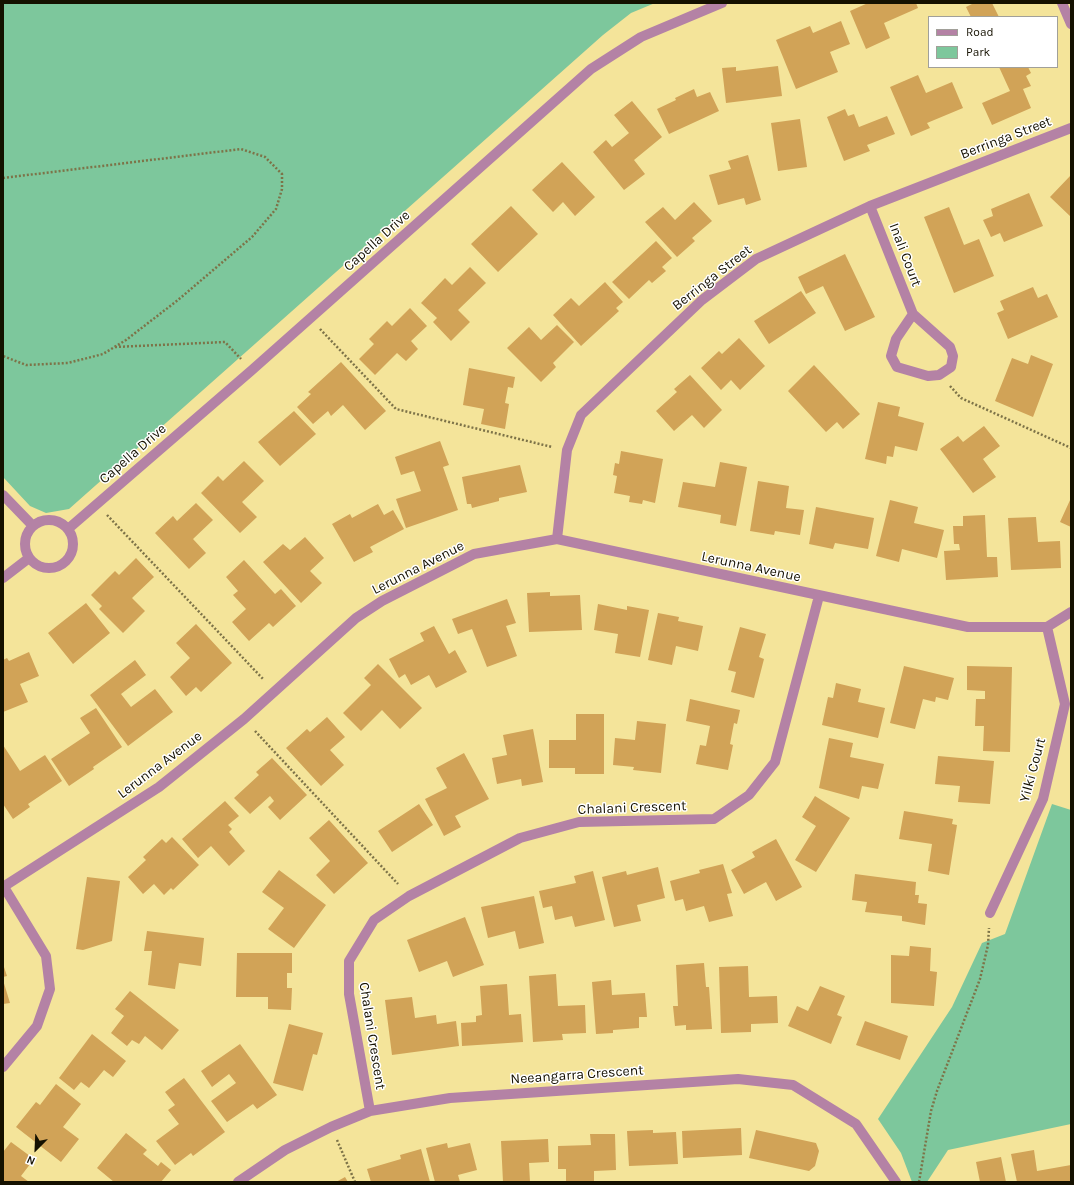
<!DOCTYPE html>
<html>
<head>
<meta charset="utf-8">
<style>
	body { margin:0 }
	#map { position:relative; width:1074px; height:1185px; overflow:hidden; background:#f4e49a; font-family:Karla,sans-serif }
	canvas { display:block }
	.frame { position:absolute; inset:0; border:4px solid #151100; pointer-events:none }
	.legend { position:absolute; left:928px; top:16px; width:130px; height:52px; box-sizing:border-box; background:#fff; border:1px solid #a1a099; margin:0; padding:5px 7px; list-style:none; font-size:12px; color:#151100 }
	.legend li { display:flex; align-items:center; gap:8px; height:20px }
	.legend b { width:20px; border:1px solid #a1a099 }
	.north { position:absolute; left:16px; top:1129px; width:40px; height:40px; -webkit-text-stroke:3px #fff; paint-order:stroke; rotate:204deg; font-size:11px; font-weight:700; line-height:16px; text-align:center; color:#151100 }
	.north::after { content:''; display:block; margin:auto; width:14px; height:18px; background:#151100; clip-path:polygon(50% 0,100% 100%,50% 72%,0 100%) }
</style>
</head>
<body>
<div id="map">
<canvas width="1074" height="1185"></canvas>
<div class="frame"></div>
<ul class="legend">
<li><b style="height:5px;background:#b482a5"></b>Road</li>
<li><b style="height:11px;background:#7dc79c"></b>Park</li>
</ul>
<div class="north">N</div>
</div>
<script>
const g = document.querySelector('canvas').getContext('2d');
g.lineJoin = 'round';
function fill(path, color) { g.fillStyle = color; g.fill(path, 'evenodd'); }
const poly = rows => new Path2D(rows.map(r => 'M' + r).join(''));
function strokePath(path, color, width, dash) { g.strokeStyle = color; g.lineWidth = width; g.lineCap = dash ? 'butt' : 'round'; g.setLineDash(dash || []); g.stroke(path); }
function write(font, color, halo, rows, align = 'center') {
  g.font = font + ' Karla,sans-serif'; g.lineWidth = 3; g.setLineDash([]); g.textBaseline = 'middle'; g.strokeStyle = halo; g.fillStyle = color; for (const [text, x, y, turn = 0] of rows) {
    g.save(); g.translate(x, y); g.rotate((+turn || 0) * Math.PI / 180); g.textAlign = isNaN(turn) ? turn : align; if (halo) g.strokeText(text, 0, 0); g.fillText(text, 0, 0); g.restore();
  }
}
const green = poly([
	[3,3,655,3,631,13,603,35,69,509,46,513,30,506,3,477],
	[1052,804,1071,810,1071,1124,948,1150,927,1182,912,1182,901,1153,878,1119,952,1007,982,943,1005,934]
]);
const building = poly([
	[868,3,916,3,918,8,884,23,890,38,866,49,850,11],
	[974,3,992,3,999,17,971,17,966,7],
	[841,21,850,44,830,52,838,72,796,89,776,40,810,26,813,33],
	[778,66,782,96,726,103,722,68,736,67,736,71],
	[999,67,1028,67,1031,73,1026,76,1031,86,1023,89,1031,108,992,125,982,103,1010,91],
	[918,75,926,93,952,82,963,108,927,123,930,128,911,136,890,87],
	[694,89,697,97,710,92,719,111,669,134,657,109,676,100,675,98],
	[632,101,662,137,634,160,645,174,624,190,593,152,606,140,612,147,629,133,614,115],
	[845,109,848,116,854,114,859,127,887,116,895,134,867,145,870,151,844,161,827,117],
	[800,119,807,167,778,171,771,123],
	[748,155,761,200,746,205,744,198,718,205,709,175,731,169,728,161],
	[562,162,595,197,575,216,563,202,553,212,532,190],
	[1071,175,1071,217,1050,197],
	[1029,193,1043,226,1004,242,1000,233,991,237,983,220,993,216,991,209],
	[694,202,712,221,692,238,695,241,677,257,645,222,663,207,675,220],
	[511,206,538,234,498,272,471,244],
	[949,207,964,245,979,239,994,276,954,293,924,217],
	[656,241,672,258,662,267,666,271,652,283,649,280,629,299,612,282],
	[845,254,875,317,845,331,823,286,806,294,798,277],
	[470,267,486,283,458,310,470,322,451,341,433,322,437,318,421,303,445,278,452,285],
	[605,282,623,302,616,308,619,311,581,346,553,315,571,298,579,306],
	[1033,287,1038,298,1047,294,1058,317,1008,339,997,313,1004,310,1000,301],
	[801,291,816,313,769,344,754,321],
	[410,308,427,326,411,341,418,349,406,361,397,353,375,375,359,359,374,344,369,339,387,321,392,326],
	[557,325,574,342,553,363,556,367,541,382,507,348,529,327,541,340],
	[739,338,765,366,740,390,731,380,721,390,701,368,719,351,722,354],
	[1031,355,1053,364,1033,417,995,401,1012,358,1028,364],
	[341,362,386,411,365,430,343,405,331,416,328,411,313,424,297,407,311,394,308,392],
	[814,365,860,414,843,429,837,422,826,432,788,391],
	[469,368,515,377,513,388,508,387,505,403,509,404,505,429,481,424,484,409,463,405],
	[690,375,722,410,704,428,692,415,674,431,656,411,677,392,674,389],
	[878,402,900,407,898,416,924,423,917,451,895,446,893,457,887,456,886,464,865,459],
	[294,411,316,434,280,466,258,442],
	[984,426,1000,446,983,459,996,477,973,493,940,449,958,436,963,442],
	[440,441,449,465,443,467,458,510,406,528,396,499,421,491,414,471,401,475,395,457],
	[621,451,663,459,655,503,643,500,642,504,629,502,630,496,614,493,617,476,613,475,615,463,619,464],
	[244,461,264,481,242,502,257,517,240,533,201,493,218,476,223,481],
	[720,462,747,467,736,526,720,523,721,515,678,507,683,482,715,487],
	[520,465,527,492,499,498,499,501,472,508,471,504,467,504,462,477],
	[758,481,789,486,786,508,804,510,800,535,775,531,774,535,750,531],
	[1071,498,1071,527,1060,522],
	[890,500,918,507,914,523,944,530,937,558,902,549,899,562,876,556],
	[196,503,213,520,193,539,206,553,189,569,155,533,173,516,177,521],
	[378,504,384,515,393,510,404,529,370,547,373,552,354,562,332,524,350,514,352,518],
	[816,507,874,518,868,549,835,543,833,549,809,544],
	[985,515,987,557,997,557,998,577,946,580,944,551,960,550,959,544,954,544,953,526,963,526,963,516],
	[1036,517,1038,542,1060,541,1061,568,1011,570,1008,518],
	[305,537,324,558,310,571,322,583,301,603,263,562,283,544,290,550],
	[136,558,154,577,132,598,145,611,123,633,99,609,102,606,91,595,115,571,119,575],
	[244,560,275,594,281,589,296,606,273,627,269,623,249,641,232,622,246,609,233,595,238,591,226,577],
	[550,592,550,596,580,595,582,630,529,632,527,593],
	[507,599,516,623,506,626,517,656,487,667,472,629,458,634,452,619],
	[86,603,110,633,73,664,48,633],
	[598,604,627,610,627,606,649,610,640,657,615,653,618,634,594,630],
	[658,613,679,617,678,621,703,626,698,651,676,646,672,665,648,660],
	[196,624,232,663,201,692,196,687,186,696,170,677,190,658,176,643],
	[434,626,449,654,455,650,467,672,436,688,429,675,411,685,405,674,399,678,389,659,424,641,420,633],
	[740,627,766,634,759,657,764,659,754,698,731,692,736,672,728,670],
	[29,652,39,676,20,684,28,702,3,712,3,660,7,658,9,661],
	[135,660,146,675,121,694,131,707,155,689,173,712,128,746,90,695],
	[378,664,422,708,400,729,382,710,361,731,343,713,371,685,364,678],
	[904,666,954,678,948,700,936,697,935,702,923,699,915,729,890,723],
	[967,666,1012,667,1010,752,983,751,984,726,975,726,976,699,985,699,985,691,967,690],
	[836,683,861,689,858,702,885,708,878,738,822,725,828,697,833,698],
	[690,699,740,710,737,724,734,723,730,744,733,745,728,770,696,764,700,745,706,746,710,726,686,721],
	[96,708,122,747,93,767,94,769,69,786,51,759,90,733,80,718],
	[576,714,604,714,604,774,575,774,575,768,549,768,549,740,576,740],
	[327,717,345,737,330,750,344,765,321,786,286,748,307,729,310,732],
	[637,721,666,724,661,773,633,770,634,767,613,765,615,738,635,740],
	[533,729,543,782,522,786,521,779,497,784,492,758,507,755,503,735],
	[829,738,853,743,850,757,884,764,878,789,862,786,859,799,819,788],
	[3,745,20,771,45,755,62,781,28,804,30,807,13,819,3,804],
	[464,753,489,799,455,816,461,827,444,836,425,799,447,788,436,768],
	[938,756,994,761,990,804,958,802,960,786,935,784],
	[272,758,307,795,280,820,268,807,274,801,270,796,250,814,234,798,259,775,256,772],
	[815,796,850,818,816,872,795,860,816,826,802,817],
	[225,801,239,816,228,825,232,829,229,832,245,851,229,866,211,846,198,858,182,839],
	[419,804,433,825,392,852,378,831],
	[904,811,953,819,952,824,957,825,949,875,928,871,932,844,899,839],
	[329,820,368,863,334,894,316,875,330,861,309,838],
	[172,837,199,865,173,890,171,888,164,895,154,884,143,894,128,877,146,860,143,857,162,839,166,843],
	[776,839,802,887,776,901,766,882,744,894,731,870,755,857,752,852],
	[723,864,732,893,727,894,733,916,709,922,704,906,686,911,683,899,675,901,670,881,700,873,699,870],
	[658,867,665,898,637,905,641,921,614,927,602,877,626,871,627,875],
	[279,870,326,905,294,948,268,929,284,908,262,892],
	[593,871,605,920,575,927,572,916,555,920,552,906,543,908,539,891,576,883,574,876],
	[855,874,916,882,915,895,919,895,918,903,927,904,925,925,902,921,902,916,865,912,867,902,852,900],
	[87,877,120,881,112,941,83,950,76,949],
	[534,896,544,943,519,949,515,931,488,938,481,907],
	[465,917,484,965,453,977,447,961,419,972,407,940],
	[147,931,204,938,201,966,179,963,175,989,148,985,152,951,144,951],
	[910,946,931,948,930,971,937,972,934,1006,891,1003,891,955,909,956],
	[237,953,292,953,292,973,287,973,287,988,292,988,291,1010,268,1009,268,997,236,997],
	[704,963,706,987,709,987,712,1029,686,1030,686,1025,675,1026,673,1006,678,1006,676,965],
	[3,964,7,976,3,977],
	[748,966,749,997,777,996,778,1023,751,1024,751,1032,721,1033,719,967],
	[556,974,558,1006,585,1005,586,1033,562,1034,563,1040,533,1042,529,976],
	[3,980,10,1003,3,1004],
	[611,980,612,995,645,993,647,1017,639,1017,639,1028,613,1030,613,1033,596,1034,592,982],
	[507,984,509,1015,521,1014,523,1042,462,1046,461,1023,476,1022,476,1016,482,1015,480,986],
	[820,986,845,996,837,1015,842,1017,831,1044,788,1026,797,1006,808,1011],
	[130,991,179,1030,162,1050,145,1036,139,1044,132,1040,127,1046,111,1033,124,1016,115,1009],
	[412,997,415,1018,436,1015,437,1024,456,1021,459,1046,392,1055,385,1000],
	[865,1021,908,1036,900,1060,856,1045],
	[289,1024,323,1033,317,1055,313,1054,303,1091,273,1083],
	[92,1034,126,1061,113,1077,104,1070,89,1088,81,1082,74,1090,59,1078],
	[240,1044,277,1095,257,1109,253,1104,227,1122,211,1101,236,1083,229,1074,212,1087,201,1071],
	[184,1078,225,1132,193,1156,191,1153,175,1165,156,1141,179,1124,168,1110,175,1105,165,1092],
	[56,1084,81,1104,63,1127,79,1139,61,1162,16,1127,36,1102,40,1105],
	[741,1128,742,1155,683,1158,682,1131],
	[653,1130,653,1133,676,1132,678,1164,629,1166,627,1131],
	[756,1130,816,1143,819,1151,815,1166,809,1171,749,1158],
	[126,1133,147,1150,143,1154,158,1166,161,1162,171,1170,161,1182,114,1182,97,1168],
	[590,1134,615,1134,616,1170,594,1171,594,1182,566,1182,566,1169,558,1169,558,1146,591,1145],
	[548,1139,549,1162,529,1163,530,1182,503,1182,501,1141],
	[11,1142,34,1159,21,1176,29,1182,3,1182,3,1152],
	[447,1143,448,1148,470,1143,477,1170,458,1175,460,1182,435,1182,426,1148],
	[421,1149,430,1182,371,1182,367,1169,401,1159,400,1155],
	[1034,1150,1037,1171,1071,1165,1071,1182,1017,1182,1011,1154],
	[1001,1157,1006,1182,980,1182,976,1162],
	[345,1177,348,1182,336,1182]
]);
const path = poly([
	[3,178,241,149,265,157,282,174,282,189,276,209,252,237,178,300,126,340,103,354,68,363,26,365,3,356],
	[320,329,396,409,552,447],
	[115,347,225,342,241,359],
	[950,386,961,398,1071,448],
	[107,515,264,680],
	[255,731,398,884],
	[337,1140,355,1182],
	[919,1182,931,1111,937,1091,980,979,988,945,989,928]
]);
const minor = poly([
	[1062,3,1071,24],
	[870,206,913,314,896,339,891,356,897,367,928,376,939,375,951,367,953,356,950,347,913,314],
	[3,495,33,526],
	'25 544a24 24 0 1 1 48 0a24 24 0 1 1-48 0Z',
	[68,529,252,370,591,69,641,37,722,3],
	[557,539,567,450,581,415,702,300,756,259,870,206,1071,128],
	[3,578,29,558],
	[3,887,159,787,244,719,356,618,382,601,474,554,557,539,968,627,1047,627,1071,612],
	[990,913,1043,799,1065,704,1047,627],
	[3,1067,37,1026,50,989,46,956,4,887],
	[370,1111,349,994,349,961,374,920,409,896,520,838,579,822,714,819,749,795,775,762,819,596],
	[238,1182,285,1150,331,1127,370,1111,450,1098,738,1079,793,1085,856,1124,896,1182]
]);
const streetNames = [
	["Berringa Street",1006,138,-21],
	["Capella Drive",377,241,-42],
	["Inali Court",905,255,69],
	["Berringa Street",712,278,-38],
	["Capella Drive",133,454,-41],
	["Lerunna Avenue",751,567,12],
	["Lerunna Avenue",418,568,-27],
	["Lerunna Avenue",160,765,-37],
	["Yilki Court",1033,770,-75],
	["Chalani Crescent",632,808,-2],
	["Chalani Crescent",372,1036,81],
	["Neeangarra Crescent",577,1075,-4]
];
fill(green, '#7dc79c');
fill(building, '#d1a357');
strokePath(path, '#7d7348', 2.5, [2, 2]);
strokePath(minor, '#b482a5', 10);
write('14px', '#151100', '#fff', streetNames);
</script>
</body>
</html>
